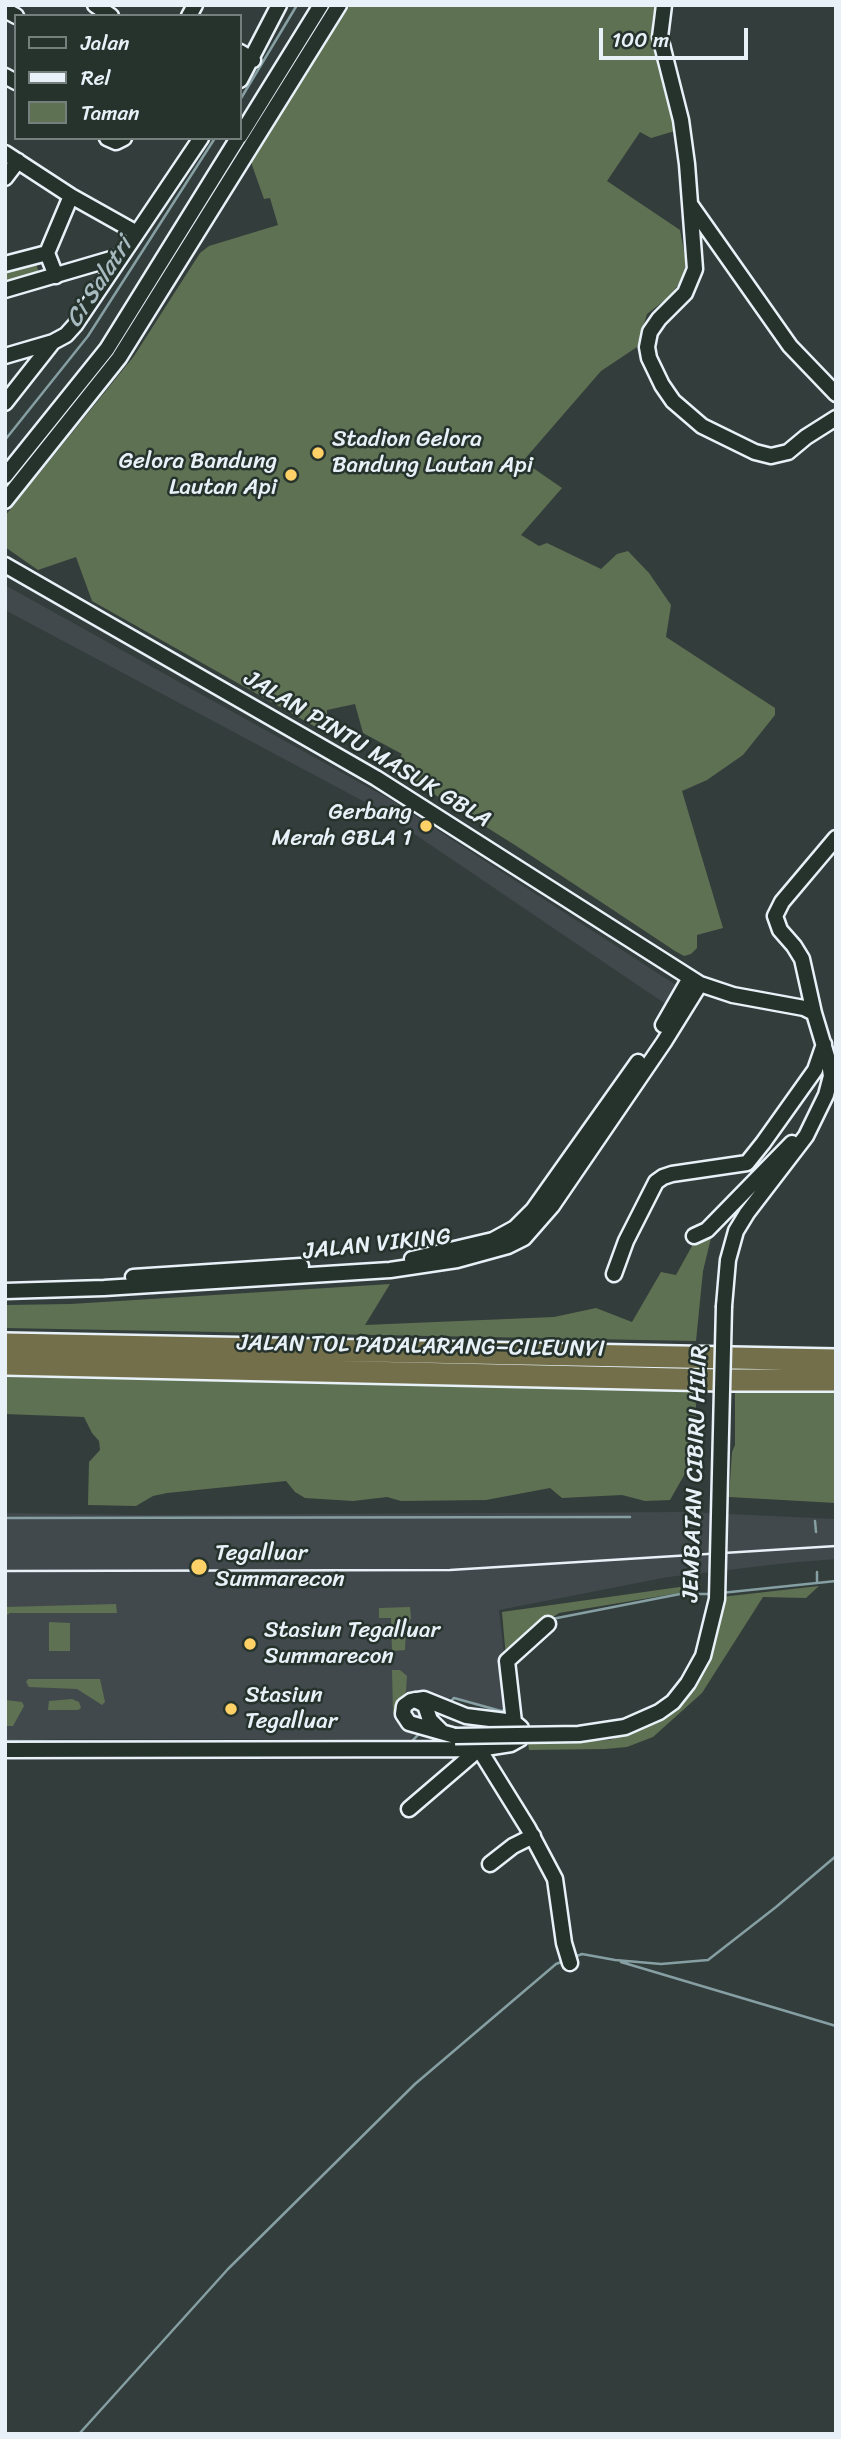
<!DOCTYPE html>
<html>
<head>
<meta charset="utf-8">
<style>
	body { margin:0 }
	#map { position:relative; width:841px; height:2439px; overflow:hidden; background:#333d3b; font-family:Sriracha,sans-serif }
	canvas { display:block }
	.frame { position:absolute; inset:0; border:7px solid #e8f1f8; pointer-events:none }
	.legend { position:absolute; left:14px; top:14px; width:228px; height:126px; box-sizing:border-box; background:#26332d; border:2px solid #747f7e; margin:0; padding:9px 12px; list-style:none; font-size:21px; color:#e8f1f8 }
	.legend li { display:flex; align-items:center; gap:14px; height:35px }
	.legend b { width:35px; border:2px solid #747f7e }
	.scale { position:absolute; left:599px; top:28px; width:149px; height:32px; box-sizing:border-box; border:4px solid #e8f1f8; border-top:0; padding-left:9px; font-size:21px; line-height:24px; white-space:nowrap; color:#e8f1f8; -webkit-text-stroke:5px #26332d; paint-order:stroke }
</style>
</head>
<body>
<div id="map">
<canvas width="841" height="2439"></canvas>
<div class="frame"></div>
<ul class="legend">
<li><b style="height:9px;background:#26332d"></b>Jalan</li>
<li><b style="height:9px;background:#e8f1f8"></b>Rel</li>
<li><b style="height:19px;background:#5f7153"></b>Taman</li>
</ul>
<div class="scale">100 m</div>
</div>
<script>
const g = document.querySelector('canvas').getContext('2d');
g.lineJoin = 'round';
function fill(path, color) { g.fillStyle = color; g.fill(path, 'evenodd'); }
const poly = rows => new Path2D(rows.map(r => 'M' + r).join(''));
function strokePath(path, color, width, dash) { g.strokeStyle = color; g.lineWidth = width; g.lineCap = dash ? 'butt' : 'round'; g.setLineDash(dash || []); g.stroke(path); }
function write(font, color, halo, rows, align = 'center') {
  g.font = font + ' Sriracha,sans-serif'; g.lineWidth = 5; g.setLineDash([]); g.textBaseline = 'middle'; g.strokeStyle = halo; g.fillStyle = color; for (const [text, x, y, turn = 0] of rows) {
    g.save(); g.translate(x, y); g.rotate((+turn || 0) * Math.PI / 180); g.textAlign = isNaN(turn) ? turn : align; if (halo) g.strokeText(text, 0, 0); g.fillText(text, 0, 0); g.restore();
  }
}
const built = poly([
	[5,585,391,800,679,987,667,1005,376,808,5,610],
	[686,1512,836,1519,836,1559,787,1563,668,1577,499,1610,510,1708,507,1715,450,1697,410,1739,5,1739,5,1513,143,1515]
]);
const green = poly([
	[350,5,655,5,652,23,658,67,675,131,651,138,640,132,607,181,680,230,687,267,686,274,670,296,647,314,637,347,601,371,523,461,562,488,521,535,539,546,547,543,601,569,617,554,628,551,649,573,671,605,666,637,775,708,775,715,743,755,707,780,682,791,723,928,697,935,697,948,691,954,684,956,675,951,518,847,394,769,402,754,363,733,355,704,327,710,327,718,320,726,314,726,92,601,76,557,38,570,5,547,5,516,134,356,200,253,209,246,278,225,270,198,264,199,252,165,252,158],
	[35,261,39,273,5,283,5,270],
	[697,1237,711,1238,703,1271,696,1341,5,1328,5,1305,71,1304,390,1284,365,1325,554,1317,596,1308,632,1322,661,1272,676,1275],
	[5,1377,695,1388,697,1426,691,1463,670,1500,645,1501,622,1495,562,1498,550,1488,486,1500,401,1501,387,1497,353,1501,305,1498,295,1492,286,1481,167,1493,153,1496,136,1506,88,1505,89,1462,100,1450,99,1441,92,1433,84,1417,5,1414],
	[735,1389,836,1391,836,1503,729,1497,732,1452,735,1445],
	[701,1584,697,1590,559,1613,547,1621,506,1658,502,1612],
	[819,1586,806,1598,763,1597,702,1693,653,1737,627,1747,605,1749,529,1750,528,1743,610,1740,659,1720,700,1679,707,1665,718,1623,721,1597],
	[116,1604,117,1613,10,1613,5,1616,5,1607],
	[410,1607,411,1618,406,1628,405,1650,392,1651,391,1618,379,1618,379,1608],
	[49,1622,70,1623,70,1651,49,1651],
	[392,1670,400,1670,407,1676,406,1691,396,1712,393,1713],
	[28,1679,100,1679,105,1702,102,1705,99,1703,77,1689,29,1687,26,1682],
	[72,1699,79,1702,81,1708,78,1710,48,1710,49,1701],
	[5,1700,22,1702,24,1706,13,1726,5,1726]
]);
const stream = poly([
	[240,100,297,5],
	[5,440,88,336,215,138],
	[5,1518,630,1517],
	[815,1521,816,1532],
	[817,1572,817,1582],
	[721,1593,836,1581],
	[552,1619,680,1594,711,1594],
	[450,1702,454,1698,501,1711,508,1709],
	[5,1741,249,1742],
	[410,1743,418,1735],
	[574,1957,582,1954,615,1960,661,1964,708,1960,776,1907,836,1856],
	[621,1962,836,2026],
	[79,2434,228,2269,415,2084,556,1964,564,1961]
]);
const minor = poly([
	[95,5,111,16],
	[664,5,660,37,681,120,687,164,695,269,685,293,659,319,650,332,647,347,649,358,662,385,673,401,702,426,755,452,771,456,788,452,806,437,836,418],
	[5,10,16,16],
	[189,16,195,5],
	[240,52,253,60],
	[5,76,16,82],
	[240,80,279,5],
	[240,136,321,5],
	[107,138,116,142,124,138],
	[5,153,71,196,137,233],
	[5,178,18,161],
	[690,204,790,346,836,394],
	[5,264,47,253],
	[56,276,47,253,71,196],
	[5,290,121,256],
	[5,356,53,342],
	[5,403,53,342,66,335,75,325,201,138],
	[5,476,107,349,238,138],
	[5,501,119,358,339,5],
	[5,565,376,778,700,984,733,995,804,1008,814,1013],
	[663,1025,690,978],
	[694,1236,707,1230,792,1143],
	[412,1259,493,1240,515,1228,533,1210,638,1062],
	[614,1274,626,1241,656,1182,663,1177,672,1174,747,1163,763,1143,815,1070,824,1044],
	[133,1277,301,1266],
	[5,1291,104,1288,390,1270,457,1260,508,1246,524,1238,552,1206,664,1042,700,984],
	[724,1306,728,1260,736,1231,747,1213,806,1136,826,1095,831,1076,829,1063,814,1013,802,959,794,946,780,930,775,916,782,902,836,838],
	[415,1700,425,1705,430,1720,441,1731],
	[514,1722,507,1661,548,1624],
	[5,1750,479,1749,511,1744,520,1739,522,1735,521,1728,514,1722,466,1716,424,1699,411,1701,404,1706,403,1714,409,1723,455,1736],
	[409,1809,479,1749,528,1828,555,1879,564,1943,570,1963],
	[490,1864,513,1846,533,1836]
]);
const highway = poly([
	[5,1344,836,1360],
	[5,1364,721,1380,836,1380]
]);
const rail = poly([
	[5,1571,450,1570,836,1546]
]);
const minorBridge = poly([
	[455,1736,579,1734,625,1727,659,1712,673,1702,688,1683,703,1656,717,1599,724,1306]
]);
const markers = [
	[318,453,7,"#ffd166"],
	[291,475,7,"#ffd166"],
	[426,826,7,"#ffd166"],
	[199,1567,9,"#ffd166"],
	[250,1644,7,"#ffd166"],
	[231,1709,7,"#ffd166"]
];
const poiNames = [
	["Stadion Gelora",332,440],
	["Bandung Lautan Api",332,466],
	["Gelora Bandung",277,462,"right"],
	["Lautan Api",277,488,"right"],
	["Gerbang",412,813,"right"],
	["Merah GBLA 1",412,839,"right"],
	["Tegalluar",215,1554],
	["Summarecon",215,1580],
	["Stasiun Tegalluar",264,1631],
	["Summarecon",264,1657],
	["Stasiun",245,1696],
	["Tegalluar",245,1722]
];
const streetNames = [
	["JALAN PINTU MASUK GBLA",367,750,31],
	["JALAN VIKING",377,1245,-6],
	["JALAN TOL PADALARANG–CILEUNYI",421,1347,1],
	["JEMBATAN CIBIRU HILIR",696,1474,-88]
];
const waterNames = [
	["Ci Salatri",100,283,-57]
];
fill(built, '#42494c');
fill(green, '#5f7153');
strokePath(stream, '#869fa3', 2.5);
strokePath(minor, '#e8f1f8', 19);
strokePath(highway, '#e8f1f8', 26);
strokePath(minor, '#26332d', 14);
strokePath(highway, '#726f4a', 21);
strokePath(rail, '#e8f1f8', 2.5);
strokePath(minorBridge, '#e8f1f8', 19, []);
strokePath(minorBridge, '#26332d', 14);
for (const [x, y, r, color] of markers) { const dot = new Path2D(); dot.arc(x, y, r, 0, 2 * Math.PI); g.fillStyle = color; g.fill(dot); strokePath(dot, '#26332d', 2.5); }
write('23px', '#e8f1f8', '#26332d', poiNames, 'left');
write('23px', '#e8f1f8', '#26332d', streetNames);
write('italic 24px', '#a7bac0', '#26332d', waterNames);
</script>
</body>
</html>
